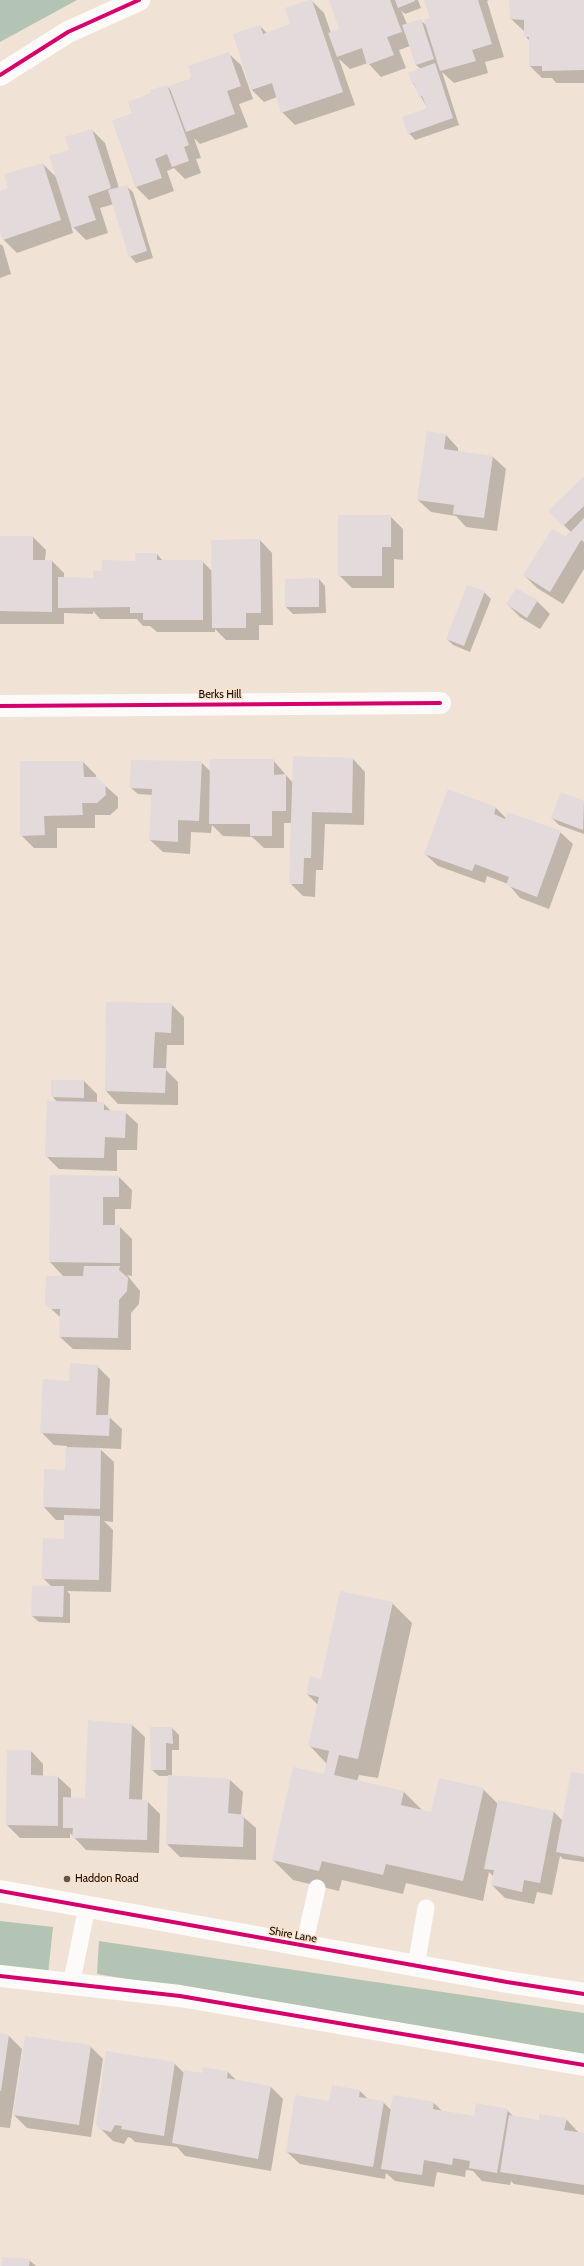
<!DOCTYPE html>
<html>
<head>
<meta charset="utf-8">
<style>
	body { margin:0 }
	canvas { display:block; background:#f0e2d4 }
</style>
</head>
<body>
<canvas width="584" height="2266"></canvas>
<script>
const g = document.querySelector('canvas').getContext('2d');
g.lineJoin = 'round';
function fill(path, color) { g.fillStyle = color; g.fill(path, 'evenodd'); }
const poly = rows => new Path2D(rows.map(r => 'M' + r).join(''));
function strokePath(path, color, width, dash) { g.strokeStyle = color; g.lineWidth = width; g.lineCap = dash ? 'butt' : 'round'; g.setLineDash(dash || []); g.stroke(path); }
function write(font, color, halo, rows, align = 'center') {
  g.font = font + ' Cabin,sans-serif'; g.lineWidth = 3; g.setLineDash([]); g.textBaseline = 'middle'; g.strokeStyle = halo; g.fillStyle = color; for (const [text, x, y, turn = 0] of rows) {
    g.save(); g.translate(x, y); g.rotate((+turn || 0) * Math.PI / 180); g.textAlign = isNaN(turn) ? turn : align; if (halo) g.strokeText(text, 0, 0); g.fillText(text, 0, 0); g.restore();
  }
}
const forest = poly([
	[0,0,77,0,0,42],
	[0,1921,53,1927,48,1974,0,1967],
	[99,1941,584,2013,584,2054,97,1974]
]);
const shadow = poly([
	[311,0,324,13,331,33,340,29,330,0,418,0,421,8,405,14,401,10,407,24,420,20,427,26,431,19,425,0,489,0,487,1,504,57,485,62,488,73,454,83,442,72,459,125,415,140,409,133,428,109,413,83,421,69,416,65,410,46,399,50,406,68,381,77,368,63,350,69,339,59,355,105,295,125,282,112,277,97,264,102,251,89,260,26,267,33,292,25],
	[510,0,584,0,584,83,556,83,552,78,542,78,530,66,530,41,525,36,525,32,511,19],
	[228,53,241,65,253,99,239,104,248,127,200,144,194,138,201,158,196,159,201,173,185,179,174,168,167,171,174,191,149,200,136,187,113,121,133,114,153,94,167,86,172,91],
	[92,130,105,143,119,188,126,186,133,192,153,258,136,263,130,256,114,204,100,208,108,233,86,240,71,225,73,233,17,253,4,240,0,227,0,192,9,189,43,164,58,179,71,151],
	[0,244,3,246,11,274,0,278],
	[446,435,458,448,458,452,493,457,506,469,497,531,466,527,456,516,431,512,418,500],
	[584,477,584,569,563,604,537,588,524,575,571,532,549,511],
	[390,516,403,529,403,560,394,559,394,588,352,588,339,575],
	[0,537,33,537,46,550,45,561,52,561,64,573,64,578,94,579,103,572,157,554,163,561,202,561,212,571,260,540,272,553,273,625,259,625,259,640,226,640,215,629,215,632,157,632,150,626,143,626,137,619,100,619,93,611,93,614,64,613,64,624,0,624],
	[319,579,325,586,326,613,293,614,286,607,286,580],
	[484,592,491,599,470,652,453,645,447,639],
	[537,601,550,614,540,629,520,617,507,604],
	[353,759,365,772,364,825,325,824,323,870,316,870,315,897,303,896,290,883,292,823,284,823,284,848,264,848,252,837,223,836,212,825,211,833,191,832,190,854,163,852,150,840,152,795,138,794,131,788,201,762,210,771,273,760,293,783],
	[83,762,96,775,96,778,118,797,118,808,110,815,95,815,95,828,57,828,57,848,34,848,21,835],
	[562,794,584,802,584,834,559,825,552,818],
	[496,808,506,818,560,832,573,844,549,909,520,898,508,884,487,876,485,883,438,866,425,854],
	[171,1004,184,1017,184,1045,167,1045,166,1070,178,1082,178,1105,118,1104,106,1091],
	[84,1081,97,1094,97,1103,103,1103,111,1111,125,1112,138,1124,137,1150,117,1150,117,1171,59,1169,46,1156,57,1102,52,1096],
	[51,1176,119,1177,132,1190,131,1209,115,1209,115,1226,119,1226,132,1239,132,1276,127,1275,140,1291,139,1304,131,1313,131,1350,73,1349,60,1337,61,1318,46,1304,64,1277,50,1262],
	[97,1366,110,1379,108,1416,122,1429,121,1449,99,1448,114,1462,113,1522,104,1521,113,1530,111,1592,67,1591,70,1594,70,1623,39,1622,32,1616,52,1587,43,1578,65,1540,65,1520,56,1520,44,1507,66,1471,67,1446,54,1445,42,1433,70,1382],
	[392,1603,412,1623,378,1778,359,1775,357,1781,404,1792,423,1811,432,1813,483,1789,498,1804,554,1812,563,1821,584,1775,584,1862,563,1859,560,1856,552,1895,537,1892,534,1904,505,1898,492,1885,494,1877,489,1872,483,1901,406,1883,403,1894,342,1880,339,1891,293,1880,273,1860,325,1775,327,1764,309,1745,318,1705,307,1694],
	[132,1725,145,1737,142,1800,147,1801,160,1814,159,1853,86,1850,70,1833,70,1838,20,1838,7,1825,31,1751,43,1764,43,1776,58,1777,71,1789,71,1798,86,1799],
	[151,1728,172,1728,179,1735,179,1750,172,1750,172,1776,230,1780,243,1792,241,1815,256,1828,256,1860,180,1857,167,1844,169,1776,159,1776,152,1770],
	[0,2034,9,2036,22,2049,10,2128,0,2127],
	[90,2046,103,2059,91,2137,27,2128,14,2115],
	[174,2063,185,2074,228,2072,236,2080,271,2087,283,2099,271,2171,185,2156,177,2147,135,2142,131,2138,128,2137,124,2144,113,2141,100,2128],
	[360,2091,368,2099,383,2102,391,2110,434,2103,443,2112,475,2117,507,2110,514,2117,539,2121,566,2119,579,2133,584,2134,584,2195,514,2184,511,2181,510,2185,482,2181,473,2171,466,2170,465,2177,437,2172,434,2187,395,2181,386,2173,385,2179,300,2164,287,2152,330,2103],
	[29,2260,36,2266,3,2266]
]);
const building = poly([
	[309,0,312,0,343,92,281,113,272,83,251,90,233,34,260,25,263,34,290,24,285,8],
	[329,0,390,0,402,32,387,37,394,55,367,65,362,48,337,57,328,33,339,29],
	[395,0,415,0,415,1,398,8],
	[424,0,478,0,492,44,472,50,476,61,440,71,424,20,430,18],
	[509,0,584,0,584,70,542,71,542,66,529,66,529,37,524,37,524,20,510,19],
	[421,19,434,59,416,65,402,25],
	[229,52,241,86,227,91,235,114,186,132,169,86,192,78,188,66],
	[435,63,453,118,408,134,402,117,427,108,422,96,419,97,414,83,412,84,408,73],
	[167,85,189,145,184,147,189,161,172,167,167,154,155,159,162,178,136,187,112,121,132,113,128,102,151,93,150,90],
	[92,129,111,188,88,196,96,220,72,228,49,156,69,150,65,137],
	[43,163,61,220,3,240,0,231,0,191,8,188,4,174],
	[127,185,147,251,129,257,108,190],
	[427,431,446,434,444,449,493,456,484,518,453,514,454,505,417,500],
	[584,476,584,506,563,526,548,511],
	[338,515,391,515,391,547,382,547,382,576,338,576],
	[584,518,584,542,581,540,550,592,523,575,552,529,566,537],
	[0,536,33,536,33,560,52,560,52,612,0,611],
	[260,539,261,613,246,613,246,628,212,628,211,540],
	[135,553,157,553,157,560,203,560,203,620,143,620,143,613,130,613,130,607,58,608,58,577,93,578,93,571,102,571,102,560,135,561],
	[319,578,319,607,285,607,285,579],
	[467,585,485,591,464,646,446,639],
	[516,588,538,600,527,618,506,604],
	[293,756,353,758,352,813,312,812,311,858,304,858,303,884,289,884],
	[210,759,274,759,274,775,286,774,286,811,272,811,272,836,250,836,250,824,209,824],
	[131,760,202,761,199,821,178,820,178,842,149,840,152,789,130,788],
	[20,761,83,761,84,777,96,777,105,784,106,795,97,803,82,803,83,815,44,816,45,835,20,836],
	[448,789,496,807,494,814,505,819,508,812,561,831,537,897,506,885,509,877,475,864,472,871,424,854],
	[561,792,584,801,583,830,551,818],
	[106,1002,172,1003,171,1033,155,1032,153,1068,166,1068,165,1093,105,1091],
	[51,1080,84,1080,84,1098,51,1097],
	[47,1101,104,1102,104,1110,126,1111,125,1138,105,1137,104,1158,45,1157],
	[50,1175,119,1176,119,1197,103,1197,103,1225,120,1225,120,1263,49,1262],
	[84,1266,120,1266,119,1270,128,1278,127,1291,119,1300,118,1338,59,1337,60,1309,50,1309,45,1304,46,1276,83,1276],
	[70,1363,98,1365,96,1415,110,1415,109,1436,40,1433,43,1379,69,1381],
	[66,1447,101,1448,100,1509,43,1507,44,1469,65,1470],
	[64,1515,100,1516,99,1580,42,1579,43,1538,64,1539],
	[32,1586,64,1586,63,1617,31,1616],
	[340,1591,393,1602,358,1759,339,1755,334,1775,404,1791,401,1805,431,1812,439,1778,484,1788,463,1881,386,1864,383,1875,322,1861,319,1871,272,1860,293,1767,324,1774,329,1751,308,1746,319,1697,306,1694,310,1676,321,1679],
	[88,1720,132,1724,129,1799,148,1800,147,1840,72,1838,73,1828,63,1828,63,1797,85,1798],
	[150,1727,172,1727,173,1744,166,1743,166,1770,151,1770],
	[7,1750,31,1750,31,1775,58,1776,58,1826,6,1825],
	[571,1772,584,1774,584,1857,556,1852],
	[168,1775,230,1779,228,1813,244,1815,243,1847,166,1844],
	[498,1800,554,1811,540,1883,524,1880,522,1892,491,1885,494,1870,484,1869],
	[0,2033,9,2035,1,2091,0,2091],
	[25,2036,91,2045,79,2125,13,2115],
	[106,2051,175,2062,164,2136,121,2129,122,2126,115,2125,111,2132,99,2129,96,2124],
	[203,2067,228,2071,227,2078,271,2086,258,2159,172,2143,184,2070,202,2073],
	[332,2085,360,2090,359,2097,384,2101,373,2167,286,2152,295,2095,329,2101],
	[393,2095,434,2102,433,2109,474,2116,476,2103,508,2109,497,2173,469,2168,470,2161,453,2158,452,2165,424,2160,422,2175,381,2169],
	[539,2114,567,2118,564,2130,584,2133,584,2185,500,2172,509,2115,539,2120],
	[2,2257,30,2259,29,2266,2,2266]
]);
const lane = poly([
	[304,1946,317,1888],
	[416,1966,426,1908],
	[71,1985,87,1907]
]);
const street = poly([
	[0,75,68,32,139,0],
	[0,706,440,703],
	[0,1976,180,1996,584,2065]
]);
const secondary = poly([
	[0,1891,507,1982,584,1994]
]);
const cycleway = poly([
	[0,75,68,32,139,0],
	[0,706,440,703],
	[0,1891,507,1982,584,1994],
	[0,1976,180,1996,584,2065]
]);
const markers = [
	[67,1879,4,"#60564d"]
];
const streetNames = [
	["Berks Hill",220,695],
	["Shire Lane",293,1935,10]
];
const poiNames = [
	["Haddon Road",75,1879]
];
fill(forest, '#b4c4b4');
fill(shadow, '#0003');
fill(building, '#e3dbdb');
strokePath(lane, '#fdfbf9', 17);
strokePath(street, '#fdfbf9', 22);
strokePath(secondary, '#fdfbf9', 22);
strokePath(cycleway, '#d6006c', 4);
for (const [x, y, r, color] of markers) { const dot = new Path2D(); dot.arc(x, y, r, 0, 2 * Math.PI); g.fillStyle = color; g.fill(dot); strokePath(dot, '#fbe1c9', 1.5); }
write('11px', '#120a04', '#fbe1c9', streetNames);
write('11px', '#120a04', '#fbe1c9', poiNames, 'left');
</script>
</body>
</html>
